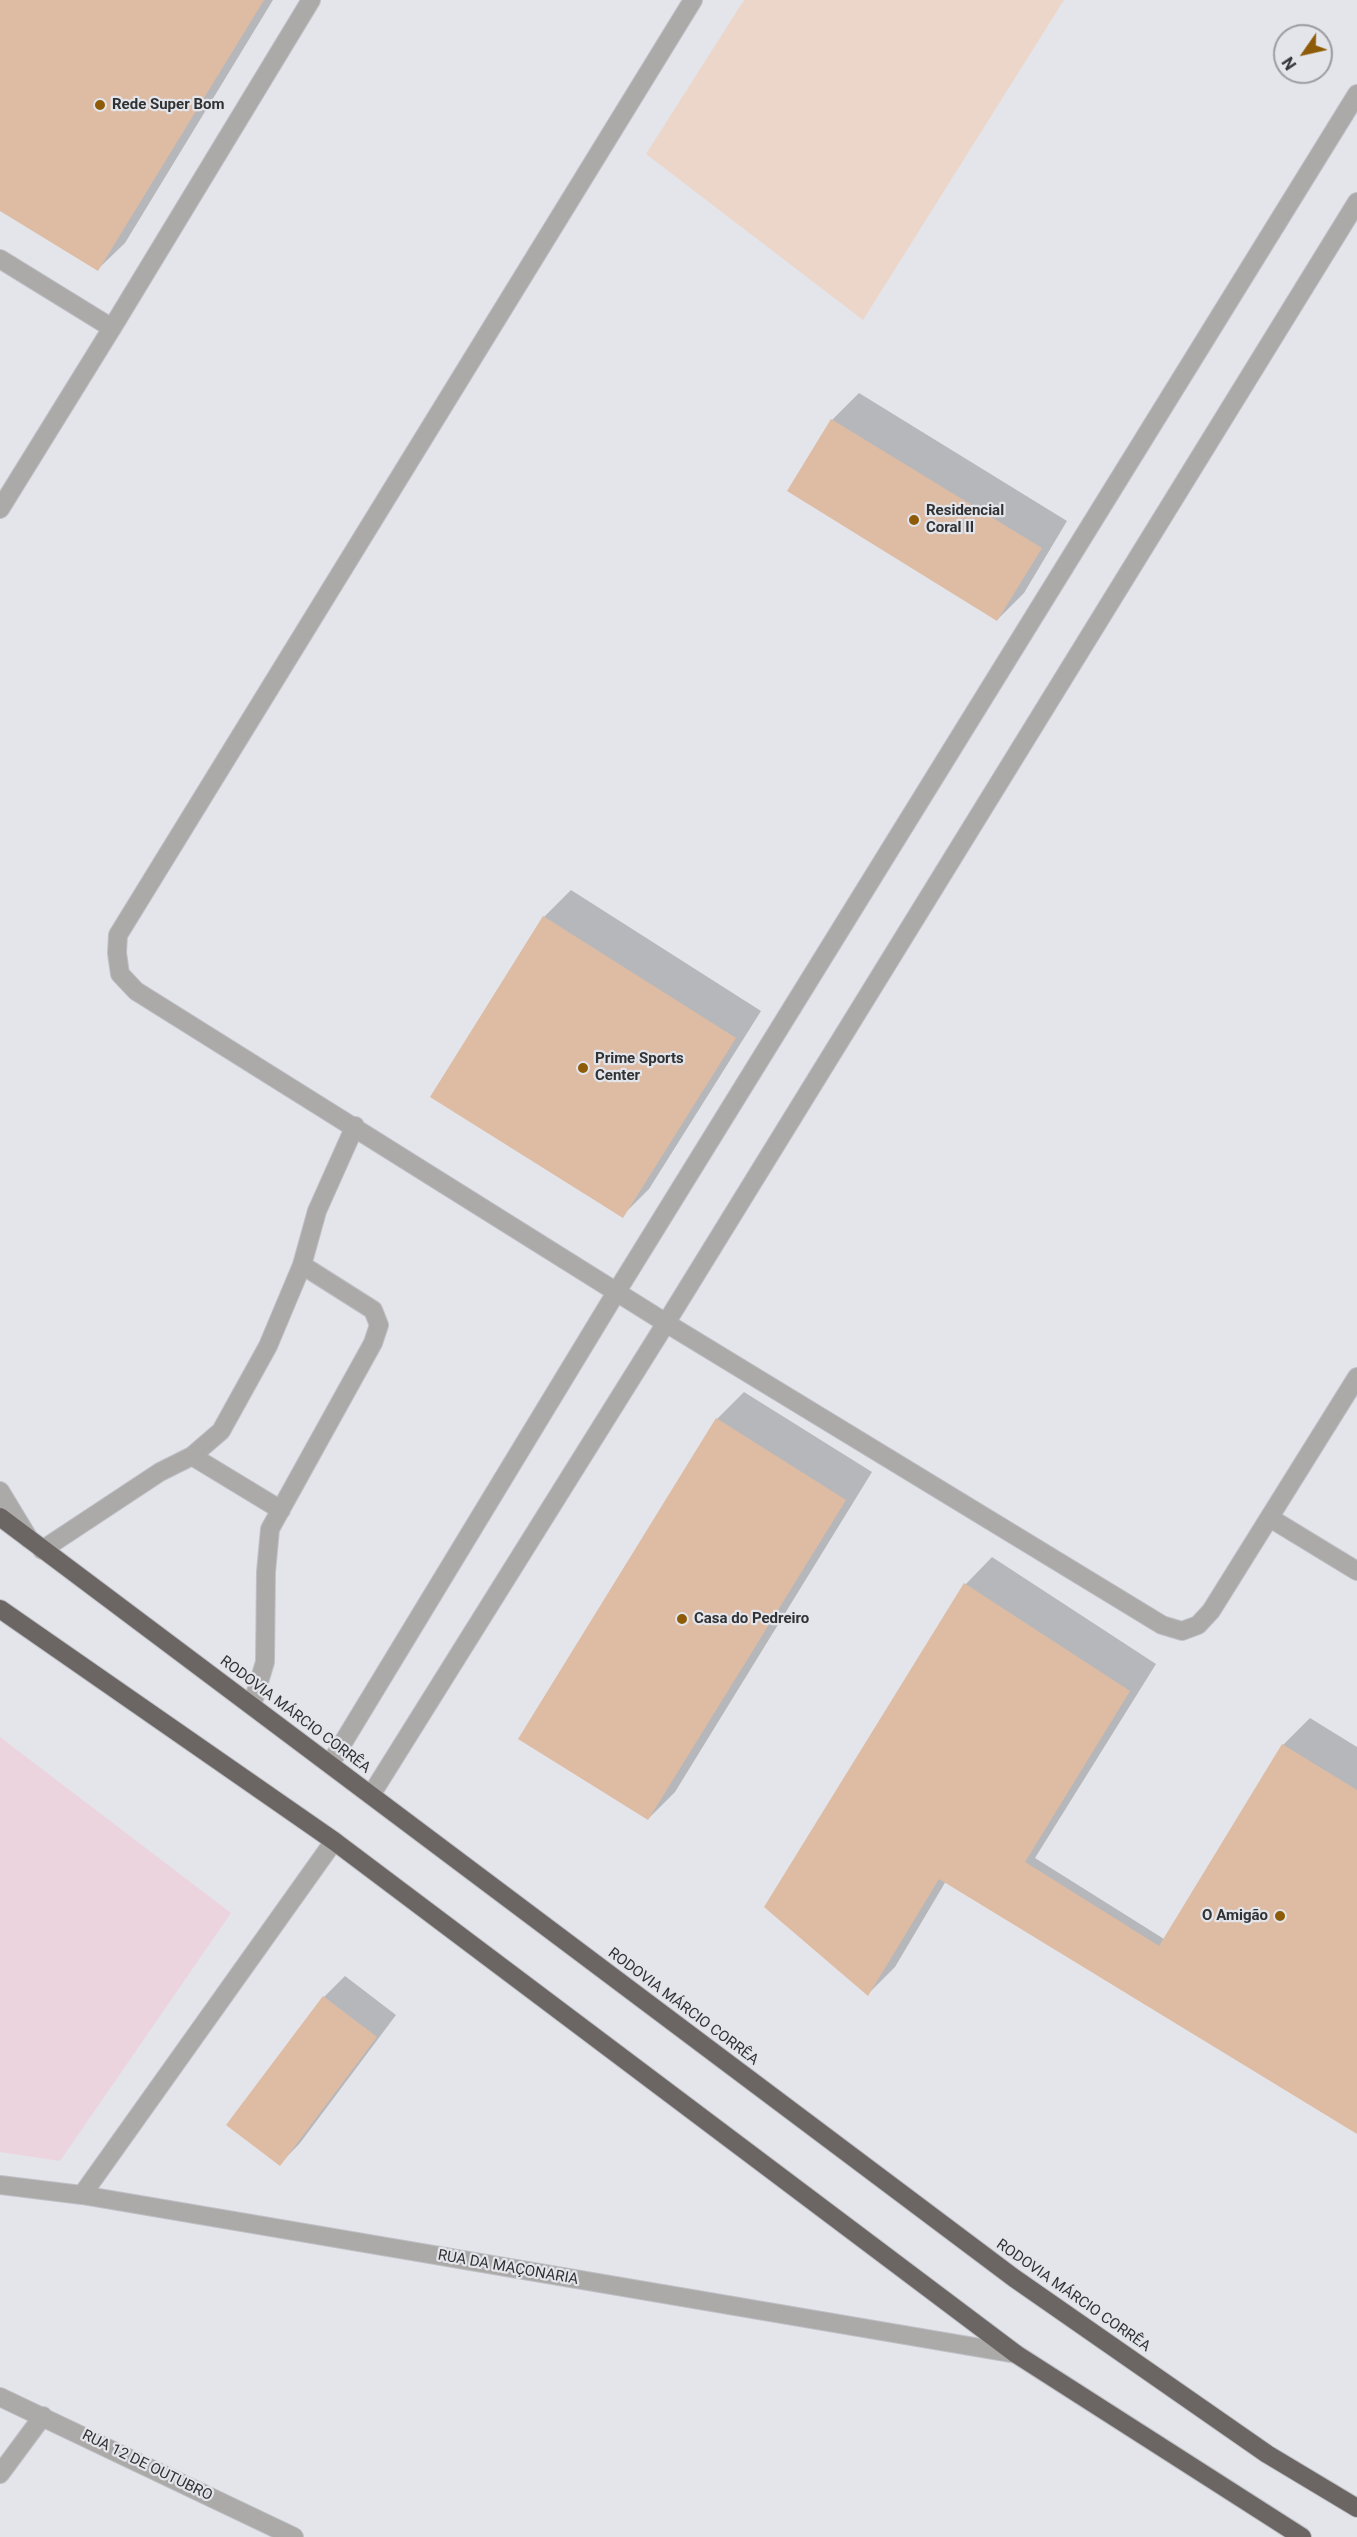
<!DOCTYPE html>
<html>
<head>
<meta charset="utf-8">
<style>
	body { margin:0 }
	#map { position:relative; width:1357px; height:2537px; overflow:hidden; background:#e3e5ea; font-family:Roboto,sans-serif }
	canvas { display:block }
	.north { position:absolute; left:1273px; top:24px; width:60px; height:60px; box-sizing:border-box; background:#e3e5ea; border:2px solid #9c9da1; border-radius:50%; rotate:236deg; font-size:16px; font-weight:700; line-height:24px; text-align:center; color:#313234 }
	.north::after { content:''; display:block; margin:auto; width:21px; height:27px; background:#8e5c09; clip-path:polygon(50% 0,100% 100%,50% 72%,0 100%) }
</style>
</head>
<body>
<div id="map">
<canvas width="1357" height="2537"></canvas>
<div class="north">N</div>
</div>
<script>
const g = document.querySelector('canvas').getContext('2d');
g.lineJoin = 'round';
function fill(path, color) { g.fillStyle = color; g.fill(path, 'evenodd'); }
const poly = rows => new Path2D(rows.map(r => 'M' + r).join(''));
function strokePath(path, color, width, dash) { g.strokeStyle = color; g.lineWidth = width; g.lineCap = dash ? 'butt' : 'round'; g.setLineDash(dash || []); g.stroke(path); }
function write(font, color, halo, rows, align = 'center') {
  g.font = font + ' Roboto,sans-serif'; g.lineWidth = 4.5; g.setLineDash([]); g.textBaseline = 'middle'; g.strokeStyle = halo; g.fillStyle = color; for (const [text, x, y, turn = 0] of rows) {
    g.save(); g.translate(x, y); g.rotate((+turn || 0) * Math.PI / 180); g.textAlign = isNaN(turn) ? turn : align; if (halo) g.strokeText(text, 0, 0); g.fillText(text, 0, 0); g.restore();
  }
}
const industrial = poly([
	[744,0,1064,0,863,320,646,154]
]);
const education = poly([
	[0,1737,231,1913,60,2161,0,2152]
]);
const shadow = poly([
	[0,0,273,0,125,243,98,269,0,209],
	[859,393,1067,521,1024,593,997,620,789,491,832,420],
	[571,890,761,1011,649,1189,622,1216,544,917],
	[744,1392,872,1472,675,1792,648,1819,717,1419],
	[992,1557,1156,1664,1035,1858,1164,1939,1283,1745,1310,1718,1357,1747,1357,2132,1130,1995,1133,1990,946,1881,895,1967,868,1994,966,1584],
	[345,1976,396,2015,300,2143,280,2164,324,1997]
]);
const building = poly([
	[0,0,264,0,98,271,0,211],
	[831,419,1042,548,997,621,787,491],
	[543,916,736,1038,623,1218,430,1097],
	[716,1418,846,1500,648,1820,518,1739],
	[964,1583,1130,1691,1025,1862,1159,1946,1282,1744,1357,1790,1357,2134,939,1879,868,1996,764,1907],
	[323,1996,377,2037,280,2166,226,2125]
]);
const minor = poly([
	[693,0,118,935,117,953,120,974,136,991,666,1323,1162,1625,1182,1631,1198,1625,1211,1611,1357,1377],
	[0,259,112,328,0,509],
	[112,328,311,0],
	[192,1456,281,1510],
	[0,1491,29,1539],
	[1270,1518,1357,1571],
	[42,1550,160,1472,192,1456,221,1431,268,1346,302,1265],
	[252,1705,265,1662,266,1572,270,1529,373,1343,379,1325,373,1310,302,1265,317,1211,355,1126],
	[330,1764,617,1291,1357,94],
	[371,1795,666,1323,1357,202],
	[0,2185,82,2195,1016,2354],
	[82,2195,334,1841],
	[0,2397,294,2537],
	[0,2474,43,2416]
]);
const highway = poly([
	[0,1517,1014,2278,1267,2454,1357,2508],
	[0,1609,334,1841,1016,2354,1302,2537]
]);
const markers = [
	[100,105,6,"#8e5c09"],
	[914,520,6,"#8e5c09"],
	[583,1068,6,"#8e5c09"],
	[682,1619,6,"#8e5c09"],
	[1280,1916,6,"#8e5c09"]
];
const poiNames = [
	["Rede Super Bom",112,105],
	["Residencial",926,511],
	["Coral II",926,528],
	["Prime Sports",595,1059],
	["Center",595,1076],
	["Casa do Pedreiro",694,1619],
	["O Amigão",1268,1916,"right"]
];
const streetNames = [
	["RODOVIA MÁRCIO CORRÊA",295,1715,37],
	["RODOVIA MÁRCIO CORRÊA",683,2007,37],
	["RUA DA MAÇONARIA",508,2268,10],
	["RODOVIA MÁRCIO CORRÊA",1073,2296,35],
	["RUA 12 DE OUTUBRO",147,2466,26]
];
fill(industrial, '#ecd6ca');
fill(education, '#ecd4de');
fill(shadow, '#0003');
fill(building, '#debba3');
strokePath(minor, '#bfc1c6', 20);
strokePath(highway, '#bfc1c6', 20);
strokePath(minor, '#aca9a9', 18);
strokePath(highway, '#6b6664', 18);
for (const [x, y, r, color] of markers) { const dot = new Path2D(); dot.arc(x, y, r, 0, 2 * Math.PI); g.fillStyle = color; g.fill(dot); strokePath(dot, '#e3e5ea', 2); }
write('bold 15px', '#313234', '#e3e5ea', poiNames, 'left');
write('15px', '#313234', '#e3e5ea', streetNames);
</script>
</body>
</html>
